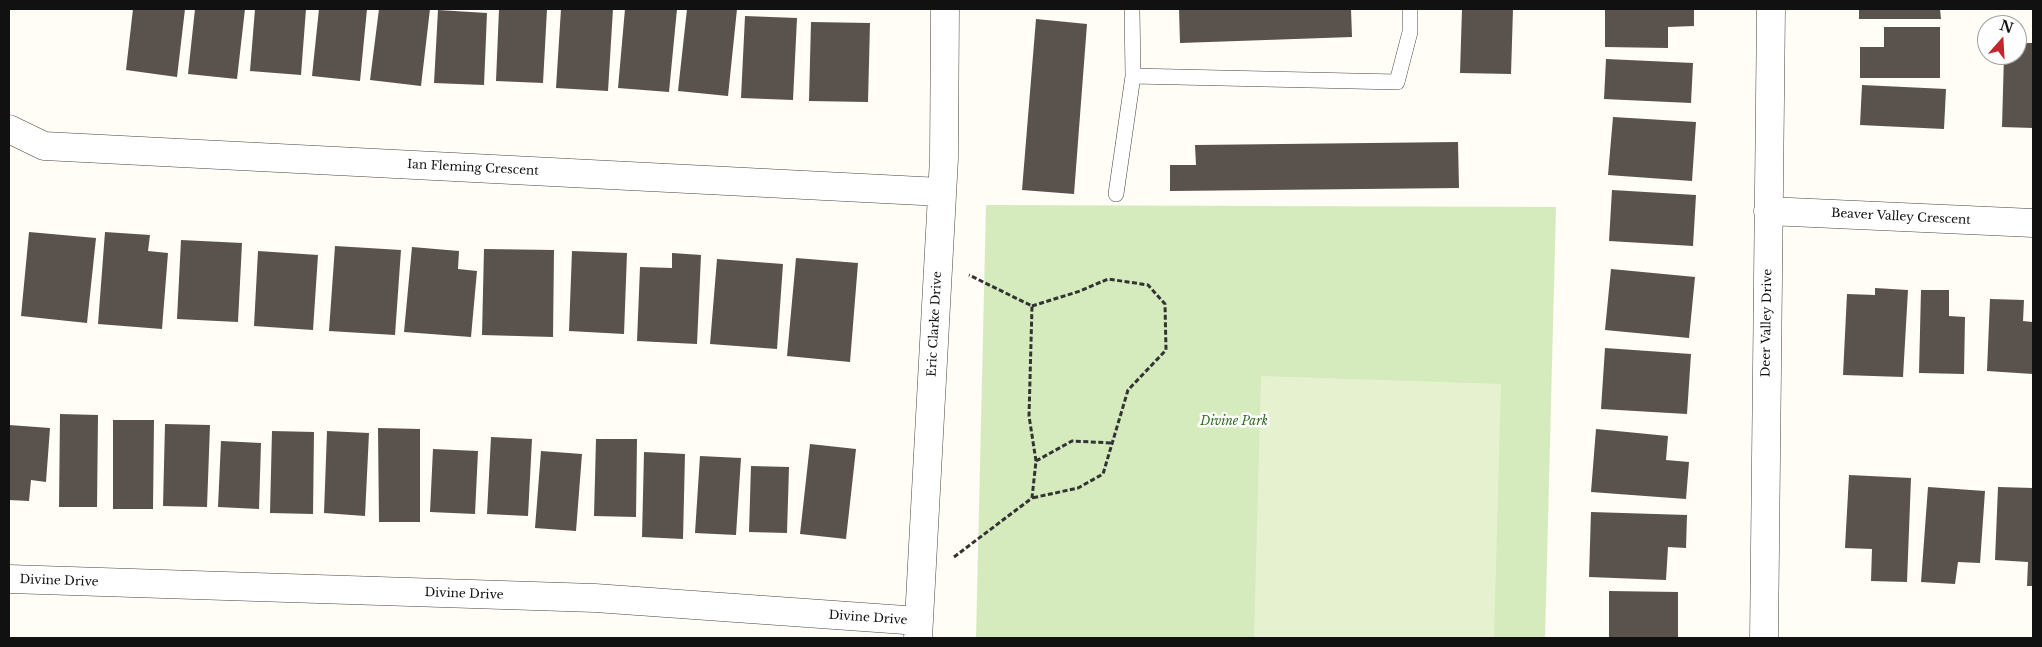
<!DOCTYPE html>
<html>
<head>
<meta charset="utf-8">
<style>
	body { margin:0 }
	#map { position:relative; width:2042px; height:647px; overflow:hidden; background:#fffdf5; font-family:"Libre Baskerville",serif }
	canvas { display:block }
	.frame { position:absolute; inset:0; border:10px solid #111; pointer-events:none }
	.north { position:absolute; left:1977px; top:15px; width:50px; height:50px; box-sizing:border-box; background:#fff; border:1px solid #a0a0a0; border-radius:50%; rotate:19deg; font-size:14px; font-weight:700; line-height:20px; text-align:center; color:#111 }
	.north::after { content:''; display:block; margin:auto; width:18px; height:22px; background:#c4262e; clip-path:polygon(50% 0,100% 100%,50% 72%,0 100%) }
</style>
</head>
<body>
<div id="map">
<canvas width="2042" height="647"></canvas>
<div class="frame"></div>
<div class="north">N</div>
</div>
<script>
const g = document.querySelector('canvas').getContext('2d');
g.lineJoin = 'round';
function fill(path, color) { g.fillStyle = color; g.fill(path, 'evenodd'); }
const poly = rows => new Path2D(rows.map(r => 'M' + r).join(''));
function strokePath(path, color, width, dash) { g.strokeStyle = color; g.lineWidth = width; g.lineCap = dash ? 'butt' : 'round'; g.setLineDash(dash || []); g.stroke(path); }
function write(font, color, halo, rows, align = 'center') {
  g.font = font + ' "Libre Baskerville",serif'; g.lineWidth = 5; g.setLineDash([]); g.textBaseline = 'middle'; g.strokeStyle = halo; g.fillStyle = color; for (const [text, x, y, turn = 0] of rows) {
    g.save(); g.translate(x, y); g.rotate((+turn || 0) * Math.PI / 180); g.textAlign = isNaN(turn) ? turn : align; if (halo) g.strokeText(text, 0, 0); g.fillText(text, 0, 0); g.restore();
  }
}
const green = poly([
	[986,205,1556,207,1545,638,976,638]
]);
const pitch = poly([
	[1261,376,1501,384,1494,638,1254,638]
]);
const building = poly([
	[133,9,185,9,177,77,126,70],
	[195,9,245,9,237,79,188,74],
	[255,9,306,9,301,75,250,71],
	[319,9,367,9,360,81,312,76],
	[379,9,430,9,421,86,370,80],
	[499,9,547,9,543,83,496,81],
	[561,9,613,9,608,91,556,88],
	[625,9,677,9,669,92,618,88],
	[687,9,737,9,728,96,678,91],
	[1179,9,1351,9,1352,37,1180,43],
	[1462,9,1513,9,1511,74,1460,73],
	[1605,9,1694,9,1694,26,1668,27,1668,48,1605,47],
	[1859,9,1940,9,1941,19,1859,19],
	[438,10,487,13,484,85,434,83],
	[745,16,797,18,793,100,741,98],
	[1036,19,1087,24,1074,194,1022,190],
	[811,22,870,23,868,102,809,101],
	[1884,27,1940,27,1940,78,1860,78,1860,47,1884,47],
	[2017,43,2033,43,2033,128,2002,127,2004,55,2017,55],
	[1606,59,1693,63,1691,103,1604,99],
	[1862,85,1946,89,1944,129,1860,125],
	[1613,117,1696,122,1692,181,1608,175],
	[1458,142,1459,188,1170,191,1170,165,1196,165,1195,145],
	[1612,190,1696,195,1693,246,1609,241],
	[29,232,96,238,87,323,21,316],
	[105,232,150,235,148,251,168,253,162,329,98,324],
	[181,240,242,243,238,322,177,319],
	[335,246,401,250,395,335,329,331],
	[412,247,459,251,458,269,477,271,471,337,404,332],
	[484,249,554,250,553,337,482,335],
	[258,251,318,255,313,330,254,326],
	[572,251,627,253,624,334,569,331],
	[672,253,701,255,697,344,637,341,640,267,672,268],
	[796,258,858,263,850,362,787,356],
	[717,259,783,264,777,349,710,344],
	[1611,269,1695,277,1689,338,1605,330],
	[1875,288,1908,290,1903,377,1843,375,1847,294,1875,295],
	[1921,290,1949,290,1949,316,1965,317,1964,374,1919,373],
	[1990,299,2024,300,2023,321,2033,322,2033,374,1987,371],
	[1605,348,1691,354,1687,414,1601,409],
	[60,414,98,415,97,507,59,507],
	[113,420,154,420,153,509,113,509],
	[165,424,210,425,207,507,163,506],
	[9,425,50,428,46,482,31,480,29,501,9,500],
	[378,428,420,429,420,522,379,522],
	[1596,429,1668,436,1666,460,1689,462,1686,499,1591,492],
	[272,431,314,432,313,514,270,513],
	[327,431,369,433,365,516,324,513],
	[491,437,532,439,528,516,487,514],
	[596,439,637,439,636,517,594,516],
	[221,441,261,443,259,509,218,507],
	[810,444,856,449,846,539,800,534],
	[433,449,478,451,475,514,430,512],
	[541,451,582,454,576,531,535,528],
	[644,452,685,454,683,539,642,537],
	[700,456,741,458,736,535,695,533],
	[751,466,789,467,787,533,749,532],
	[1849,475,1911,478,1907,582,1871,581,1872,549,1845,548],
	[1928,487,1985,491,1980,563,1958,562,1955,584,1921,582],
	[1998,487,2033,488,2033,586,2027,586,2028,562,1995,560],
	[1591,512,1687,515,1686,548,1668,547,1666,580,1589,577],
	[1609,591,1678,592,1678,638,1609,638]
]);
const path = poly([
	[1032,306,1080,291,1108,279,1148,285,1165,304,1166,350,1128,390,1103,474,1078,488,1032,498],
	[1036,461,1072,441,1112,443],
	[954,557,1032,498,1036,461,1029,416,1032,306,969,275]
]);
const service = poly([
	[1133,76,1397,82,1410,32,1410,9],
	[1116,194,1133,76,1132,9]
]);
const minor = poly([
	[9,129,44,146,941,192],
	[1768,211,2033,223],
	[9,579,595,598,919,621],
	[918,638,944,158,945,9],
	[1764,638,1771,9]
]);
const streetNames = [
	["Ian Fleming Crescent",473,168,3],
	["Beaver Valley Crescent",1901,217,3],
	["Deer Valley Drive",1767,323,-89],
	["Eric Clarke Drive",935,324,-87],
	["Divine Drive",59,581,2],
	["Divine Drive",464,594,2],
	["Divine Drive",868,618,4]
];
const parkNames = [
	["Divine Park",1234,422]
];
fill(green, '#d5ebbd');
fill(pitch, '#e6f2cf');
fill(building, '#5a524d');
strokePath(service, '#444', 16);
strokePath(minor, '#444', 29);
strokePath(path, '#333', 3, [5, 2.5]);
strokePath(service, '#fff', 15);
strokePath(minor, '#fff', 28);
write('12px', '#111', '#fff', streetNames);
write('italic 12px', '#2f6b1f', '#fff', parkNames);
</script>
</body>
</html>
